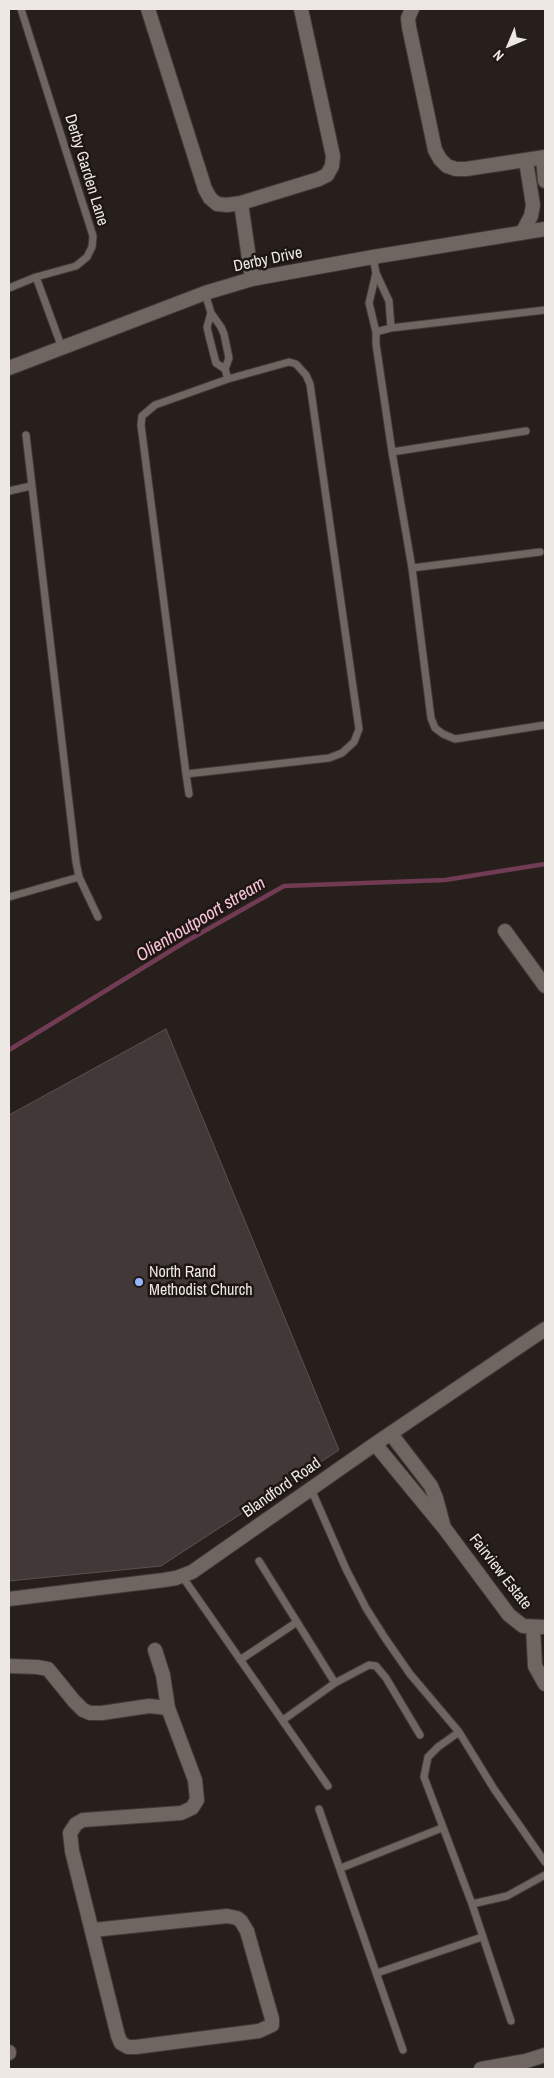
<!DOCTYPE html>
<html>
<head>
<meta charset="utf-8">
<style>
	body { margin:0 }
	#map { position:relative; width:554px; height:2078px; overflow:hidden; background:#271f1b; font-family:"Archivo Narrow",sans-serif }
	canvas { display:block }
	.frame { position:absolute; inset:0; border:10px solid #ede8e4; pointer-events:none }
	.north { position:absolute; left:484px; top:20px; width:50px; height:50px; -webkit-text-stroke:4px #1d1612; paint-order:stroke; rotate:225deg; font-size:14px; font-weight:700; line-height:20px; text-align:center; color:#ede8e4 }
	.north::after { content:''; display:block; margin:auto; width:18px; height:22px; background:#ede8e4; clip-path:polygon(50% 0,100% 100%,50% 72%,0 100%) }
</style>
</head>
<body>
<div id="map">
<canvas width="554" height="2078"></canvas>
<div class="frame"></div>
<div class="north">N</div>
</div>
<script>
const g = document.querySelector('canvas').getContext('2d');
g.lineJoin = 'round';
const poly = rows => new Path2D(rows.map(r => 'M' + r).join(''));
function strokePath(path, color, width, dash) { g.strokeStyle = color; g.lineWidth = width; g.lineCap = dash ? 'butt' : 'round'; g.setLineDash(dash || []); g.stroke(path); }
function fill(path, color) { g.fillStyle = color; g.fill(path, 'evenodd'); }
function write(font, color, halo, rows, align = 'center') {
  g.font = font + ' "Archivo Narrow",sans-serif'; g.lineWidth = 5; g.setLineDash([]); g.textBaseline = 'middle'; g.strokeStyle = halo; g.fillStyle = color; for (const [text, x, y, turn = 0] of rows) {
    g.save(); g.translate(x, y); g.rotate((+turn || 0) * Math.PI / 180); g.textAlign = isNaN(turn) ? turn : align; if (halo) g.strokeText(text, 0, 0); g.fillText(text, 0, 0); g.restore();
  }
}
const stream = poly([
	[9,1050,185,942,284,886,445,880,545,864]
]);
const building = poly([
	[166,1029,339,1450,161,1566,9,1581,9,1115,166,1029]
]);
const lane = poly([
	[373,257,376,273,389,301,391,328],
	[376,273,369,303,376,332,376,344,392,452,412,568,431,718,435,728,443,734,455,739,545,725],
	[36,277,62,348],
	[9,288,36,277,76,266,87,257,92,247,93,236,21,9],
	[205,293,211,313,221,327,224,334,229,358,225,369,228,379],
	[211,313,207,327,209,336,216,363,225,369],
	[376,332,391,328,545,310],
	[26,435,76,862,79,877,98,917],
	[392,452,526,431],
	[9,491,31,486],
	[412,568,540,552],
	[186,774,329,758,342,753,354,742,359,729,310,384,306,375,296,364,289,362,228,379,155,405,142,416,141,425,186,774,189,794],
	[9,897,79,877],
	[311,1489,346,1569,366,1608,385,1638,410,1674,459,1732,494,1789,545,1862],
	[182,1576,328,1786],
	[240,1660,297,1622,259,1561],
	[335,1683,369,1665,376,1666,386,1678,420,1735],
	[283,1720,335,1683,297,1622],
	[459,1732,438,1747,428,1757,424,1777,472,1904,511,2021],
	[319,1809,403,2050],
	[341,1868,442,1828],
	[472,1904,507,1896,545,1875],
	[377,1973,482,1937]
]);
const street = poly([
	[148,9,205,189,210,198,217,204,227,205,241,203,319,179,327,175,332,166,333,156,301,9],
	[412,9,408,18,409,27,435,150,440,159,447,166,456,169,466,169,545,157],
	[543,158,545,181],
	[241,203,252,279],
	[522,233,531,216,533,205,526,161],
	[9,368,205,293,252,279,373,257,545,229],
	[505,931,545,986],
	[391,1434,431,1486,436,1498,443,1524],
	[375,1444,445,1529,509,1615,523,1626,545,1627],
	[9,1599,164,1580,176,1578,192,1572,375,1444,545,1329],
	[533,1627,535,1666,545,1684],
	[9,1666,37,1667,48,1669,74,1701,83,1710,90,1713,102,1713,149,1706,168,1708],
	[93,1930,227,1916,237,1918,241,1921,247,1931,272,2019,272,2025,259,2031,136,2047,128,2047,121,2043,118,2036,72,1851,70,1833,76,1824,83,1820,181,1813,192,1808,197,1800,195,1780,168,1708,163,1675,155,1650],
	[9,2052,9,2053],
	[481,2069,526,2061,545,2055]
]);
const markers = [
	[139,1282,5,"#94b7fd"]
];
const streetNames = [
	["Derby Garden Lane",86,170,73],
	["Derby Drive",268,260,-12],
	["Blandford Road",282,1488,-35],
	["Fairview Estate",500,1572,52]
];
const poiNames = [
	["North Rand",149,1273],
	["Methodist Church",149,1291]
];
const waterNames = [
	["Olienhoutpoort stream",201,920,-31]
];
strokePath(stream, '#713c53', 4.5);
fill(building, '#423837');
strokePath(building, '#5c5150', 1);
strokePath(lane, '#413a37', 9);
strokePath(street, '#413a37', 16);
strokePath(lane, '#6f6661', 7);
strokePath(street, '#6f6661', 14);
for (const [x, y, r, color] of markers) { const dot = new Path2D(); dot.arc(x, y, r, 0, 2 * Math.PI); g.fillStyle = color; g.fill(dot); strokePath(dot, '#1d1612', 2); }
write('16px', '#ede8e4', '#1d1612', streetNames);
write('16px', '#ede8e4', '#1d1612', poiNames, 'left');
write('italic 18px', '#f9c4d9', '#1d1612', waterNames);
</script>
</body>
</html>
